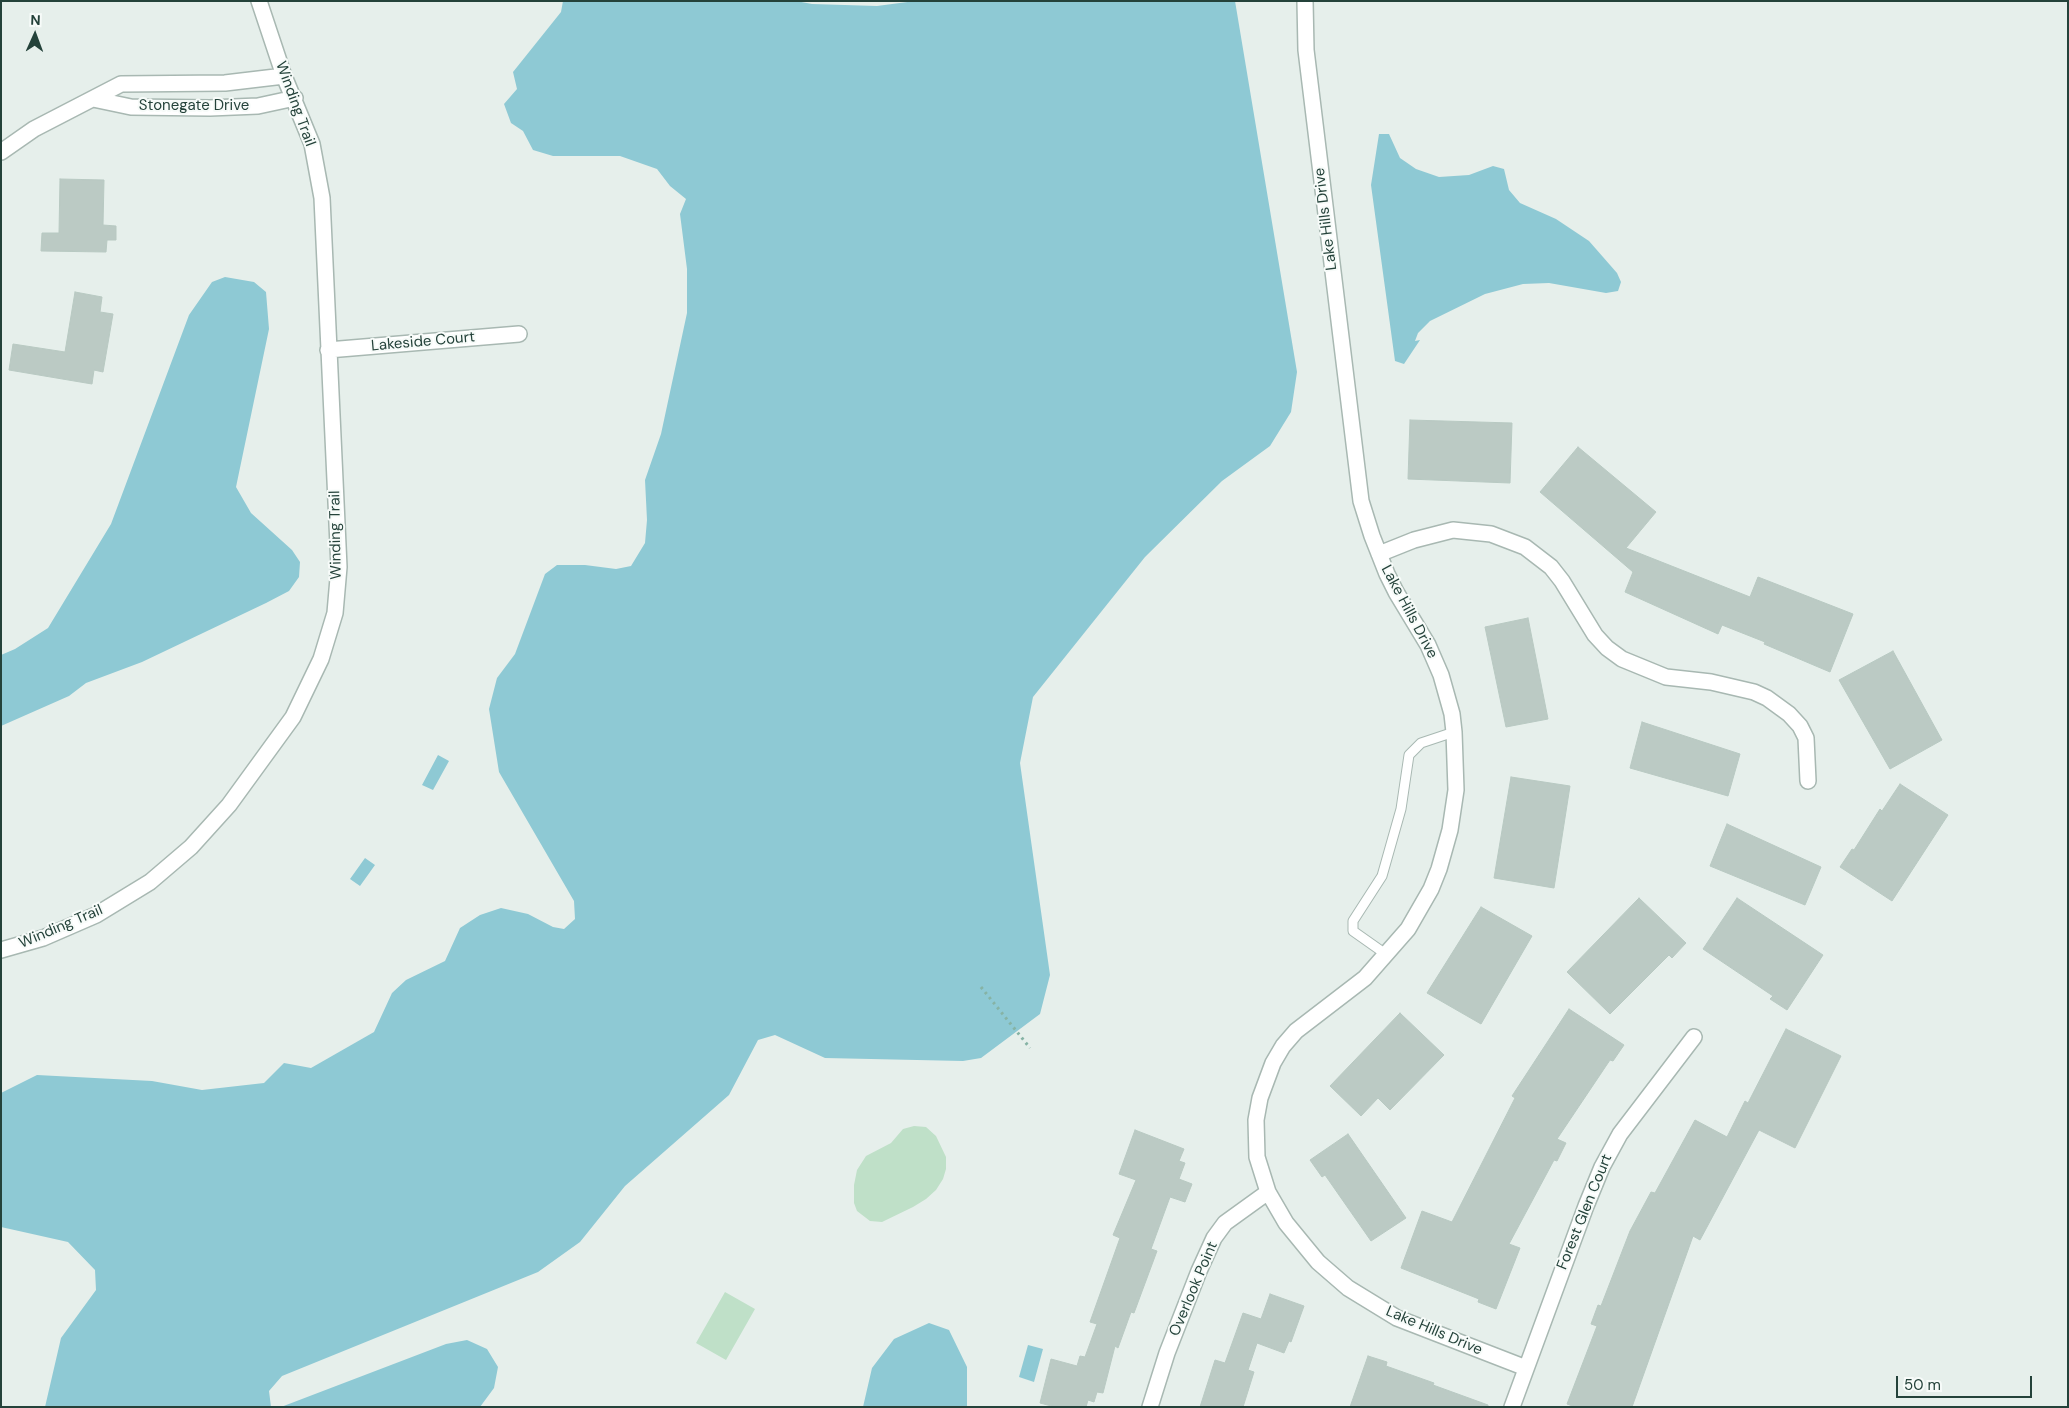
<!DOCTYPE html>
<html>
<head>
<meta charset="utf-8">
<style>
	body { margin:0 }
	#map { position:relative; width:2069px; height:1408px; overflow:hidden; background:#e6efeb; font-family:"DM Sans",sans-serif }
	canvas { display:block }
	.frame { position:absolute; inset:0; border:2px solid #24423a; pointer-events:none }
	.north { position:absolute; left:10px; top:10px; width:50px; height:50px; -webkit-text-stroke:4px #f7fbf9; paint-order:stroke; rotate:2deg; font-size:14px; font-weight:700; line-height:20px; text-align:center; color:#24423a }
	.north::after { content:''; display:block; margin:auto; width:18px; height:22px; background:#24423a; clip-path:polygon(50% 0,100% 100%,50% 72%,0 100%) }
	.scale { position:absolute; left:1896px; top:1376px; width:136px; height:22px; box-sizing:border-box; border:2px solid #24423a; border-top:0; padding-left:6px; font-size:15px; line-height:18px; white-space:nowrap; color:#24423a; -webkit-text-stroke:4px #f7fbf9; paint-order:stroke }
</style>
</head>
<body>
<div id="map">
<canvas width="2069" height="1408"></canvas>
<div class="frame"></div>
<div class="north">N</div>
<div class="scale">50 m</div>
</div>
<script>
const g = document.querySelector('canvas').getContext('2d');
g.lineJoin = 'round';
function fill(path, color) { g.fillStyle = color; g.fill(path, 'evenodd'); }
const poly = rows => new Path2D(rows.map(r => 'M' + r).join(''));
function strokePath(path, color, width, dash) { g.strokeStyle = color; g.lineWidth = width; g.lineCap = dash ? 'butt' : 'round'; g.setLineDash(dash || []); g.stroke(path); }
function write(font, color, halo, rows, align = 'center') {
  g.font = font + ' "DM Sans",sans-serif'; g.lineWidth = 4; g.setLineDash([]); g.textBaseline = 'middle'; g.strokeStyle = halo; g.fillStyle = color; for (const [text, x, y, turn = 0] of rows) {
    g.save(); g.translate(x, y); g.rotate((+turn || 0) * Math.PI / 180); g.textAlign = isNaN(turn) ? turn : align; if (halo) g.strokeText(text, 0, 0); g.fillText(text, 0, 0); g.restore();
  }
}
const green = poly([
	[914,1126,926,1127,936,1136,946,1157,946,1169,943,1179,936,1190,926,1199,913,1207,882,1222,870,1221,857,1211,854,1203,854,1185,857,1170,866,1156,891,1143,903,1129],
	[725,1292,755,1309,726,1360,696,1343]
]);
const water = poly([
	[563,1,796,1,812,4,877,6,915,1,1235,1,1297,372,1291,412,1270,446,1222,481,1145,557,1033,697,1020,763,1050,975,1040,1014,981,1058,963,1061,825,1058,775,1035,758,1040,729,1095,625,1186,580,1242,538,1272,282,1376,269,1391,271,1407,45,1407,61,1338,96,1290,95,1270,68,1242,1,1227,1,1093,37,1075,152,1081,202,1090,264,1083,284,1063,311,1068,374,1032,392,993,406,980,445,961,460,928,480,915,501,908,528,914,553,927,564,929,575,919,574,901,499,772,489,709,497,678,515,654,545,574,557,565,585,565,616,569,631,566,645,543,647,520,645,480,661,434,687,313,687,269,680,214,686,199,670,186,657,169,620,156,553,156,533,150,523,131,511,123,504,104,517,89,513,72,561,12],
	[1379,134,1389,134,1400,158,1416,169,1439,177,1469,175,1493,166,1504,169,1509,190,1520,203,1556,219,1589,241,1617,273,1621,282,1618,291,1606,293,1549,283,1523,284,1485,294,1430,321,1418,333,1415,341,1420,340,1404,364,1395,361,1371,185],
	[225,277,254,282,266,292,269,329,236,487,251,513,292,550,300,562,299,577,289,591,266,603,142,662,86,683,69,696,1,726,1,655,15,649,48,628,111,524,189,315,212,282],
	[438,755,449,761,433,790,422,785],
	[365,858,375,865,360,886,350,879],
	[929,1323,949,1330,967,1367,967,1407,863,1407,872,1368,894,1339],
	[467,1340,487,1349,498,1367,494,1388,480,1407,281,1407,446,1344],
	[1028,1345,1043,1349,1034,1382,1019,1377]
]);
const building = poly([
	[60,179,104,180,103,225,116,226,116,240,107,240,106,252,41,251,42,233,59,233,60,179],
	[75,292,102,297,100,312,113,314,103,372,94,370,92,384,9,370,13,344,65,352,75,292],
	[1410,420,1512,423,1510,483,1408,479,1410,420],
	[1578,447,1656,512,1626,548,1750,597,1758,577,1853,614,1830,672,1764,644,1765,642,1722,625,1718,634,1625,592,1633,572,1540,492,1578,447],
	[1528,618,1548,719,1506,727,1485,627,1528,618],
	[1893,651,1942,740,1890,769,1839,680,1893,651],
	[1642,722,1740,754,1728,796,1630,768,1642,722],
	[1511,777,1570,786,1554,888,1494,878,1511,777],
	[1900,784,1948,815,1892,901,1840,867,1852,849,1854,850,1880,809,1882,811,1900,784],
	[1727,824,1821,867,1805,905,1710,866,1727,824],
	[1639,898,1686,943,1672,958,1669,955,1610,1014,1567,972,1639,898],
	[1737,898,1823,955,1787,1010,1770,999,1773,996,1703,949,1737,898],
	[1481,907,1532,936,1481,1024,1427,993,1481,907],
	[1569,1009,1624,1045,1613,1061,1610,1060,1557,1139,1566,1143,1557,1161,1554,1160,1509,1244,1520,1248,1496,1309,1478,1302,1479,1299,1401,1268,1422,1211,1452,1222,1515,1098,1512,1096,1569,1009],
	[1400,1013,1444,1055,1390,1110,1378,1098,1361,1116,1330,1086,1400,1013],
	[1786,1029,1841,1056,1795,1148,1759,1130,1700,1240,1693,1236,1632,1407,1575,1407,1567,1404,1597,1326,1591,1324,1598,1305,1601,1306,1630,1231,1651,1192,1655,1193,1695,1120,1727,1137,1745,1101,1748,1103,1786,1029],
	[1135,1130,1184,1149,1179,1161,1185,1163,1179,1179,1192,1184,1185,1202,1170,1197,1151,1249,1157,1251,1134,1313,1131,1312,1118,1348,1115,1346,1103,1393,1097,1392,1094,1402,1088,1400,1086,1407,1055,1407,1040,1403,1051,1359,1077,1366,1080,1356,1085,1357,1097,1324,1090,1322,1120,1238,1113,1235,1136,1180,1119,1174,1135,1130],
	[1348,1134,1406,1218,1371,1241,1325,1175,1322,1177,1310,1160,1348,1134],
	[1270,1294,1304,1306,1291,1342,1289,1341,1284,1353,1257,1343,1248,1370,1254,1372,1243,1407,1200,1407,1215,1360,1225,1363,1243,1313,1261,1319,1270,1294],
	[1368,1356,1387,1362,1386,1366,1434,1383,1433,1385,1488,1405,1488,1407,1350,1407,1368,1356]
]);
const path = poly([
	[981,987,1030,1048]
]);
const service = poly([
	[1387,955,1353,931,1353,921,1382,876,1401,809,1409,755,1421,743,1454,732]
]);
const minor = poly([
	[1305,1,1306,50,1361,501,1372,536,1387,574,1396,592,1428,645,1441,675,1452,714,1454,732,1456,790,1450,830,1439,869,1431,889,1408,929,1365,978,1296,1031,1283,1046,1273,1063,1260,1098,1256,1120,1257,1157,1268,1192,1286,1223,1318,1262,1348,1288,1397,1318,1526,1368],
	[93,99,131,107,210,108,258,106,295,98],
	[1,152,34,129,121,84,225,83,284,76],
	[328,350,519,334],
	[1379,554,1414,540,1453,530,1491,534,1525,547,1551,567,1562,581,1595,635,1607,648,1622,659,1666,677,1711,682,1754,692,1767,698,1789,714,1800,726,1806,738,1808,781],
	[1,950,43,938,96,915,150,882,191,847,229,805,293,717,321,659,335,613,339,567,322,198,312,144,284,76,259,1],
	[1150,1407,1167,1353,1199,1271,1214,1238,1225,1223,1268,1192],
	[1512,1407,1586,1206,1602,1167,1620,1134,1694,1037]
]);
const streetNames = [
	["Winding Trail",295,104,70],
	["Stonegate Drive",194,106],
	["Lake Hills Drive",1326,219,-97],
	["Lakeside Court",423,342,-5],
	["Winding Trail",336,535,-91],
	["Lake Hills Drive",1409,612,62],
	["Winding Trail",61,927,-23],
	["Forest Glen Court",1585,1212,-68],
	["Overlook Point",1194,1289,-67],
	["Lake Hills Drive",1434,1331,23]
];
fill(green, '#bfe0c8');
fill(water, '#8ec9d4');
fill(building, '#bbcac4');
strokePath(building, '#b8c9c2', 1);
strokePath(service, '#a8b8b2', 11);
strokePath(minor, '#a8b8b2', 18);
strokePath(path, '#86b3a5', 3, [2.5, 4]);
strokePath(service, '#fff', 9);
strokePath(minor, '#fff', 15);
write('15px', '#24423a', '#f7fbf9', streetNames);
</script>
</body>
</html>
